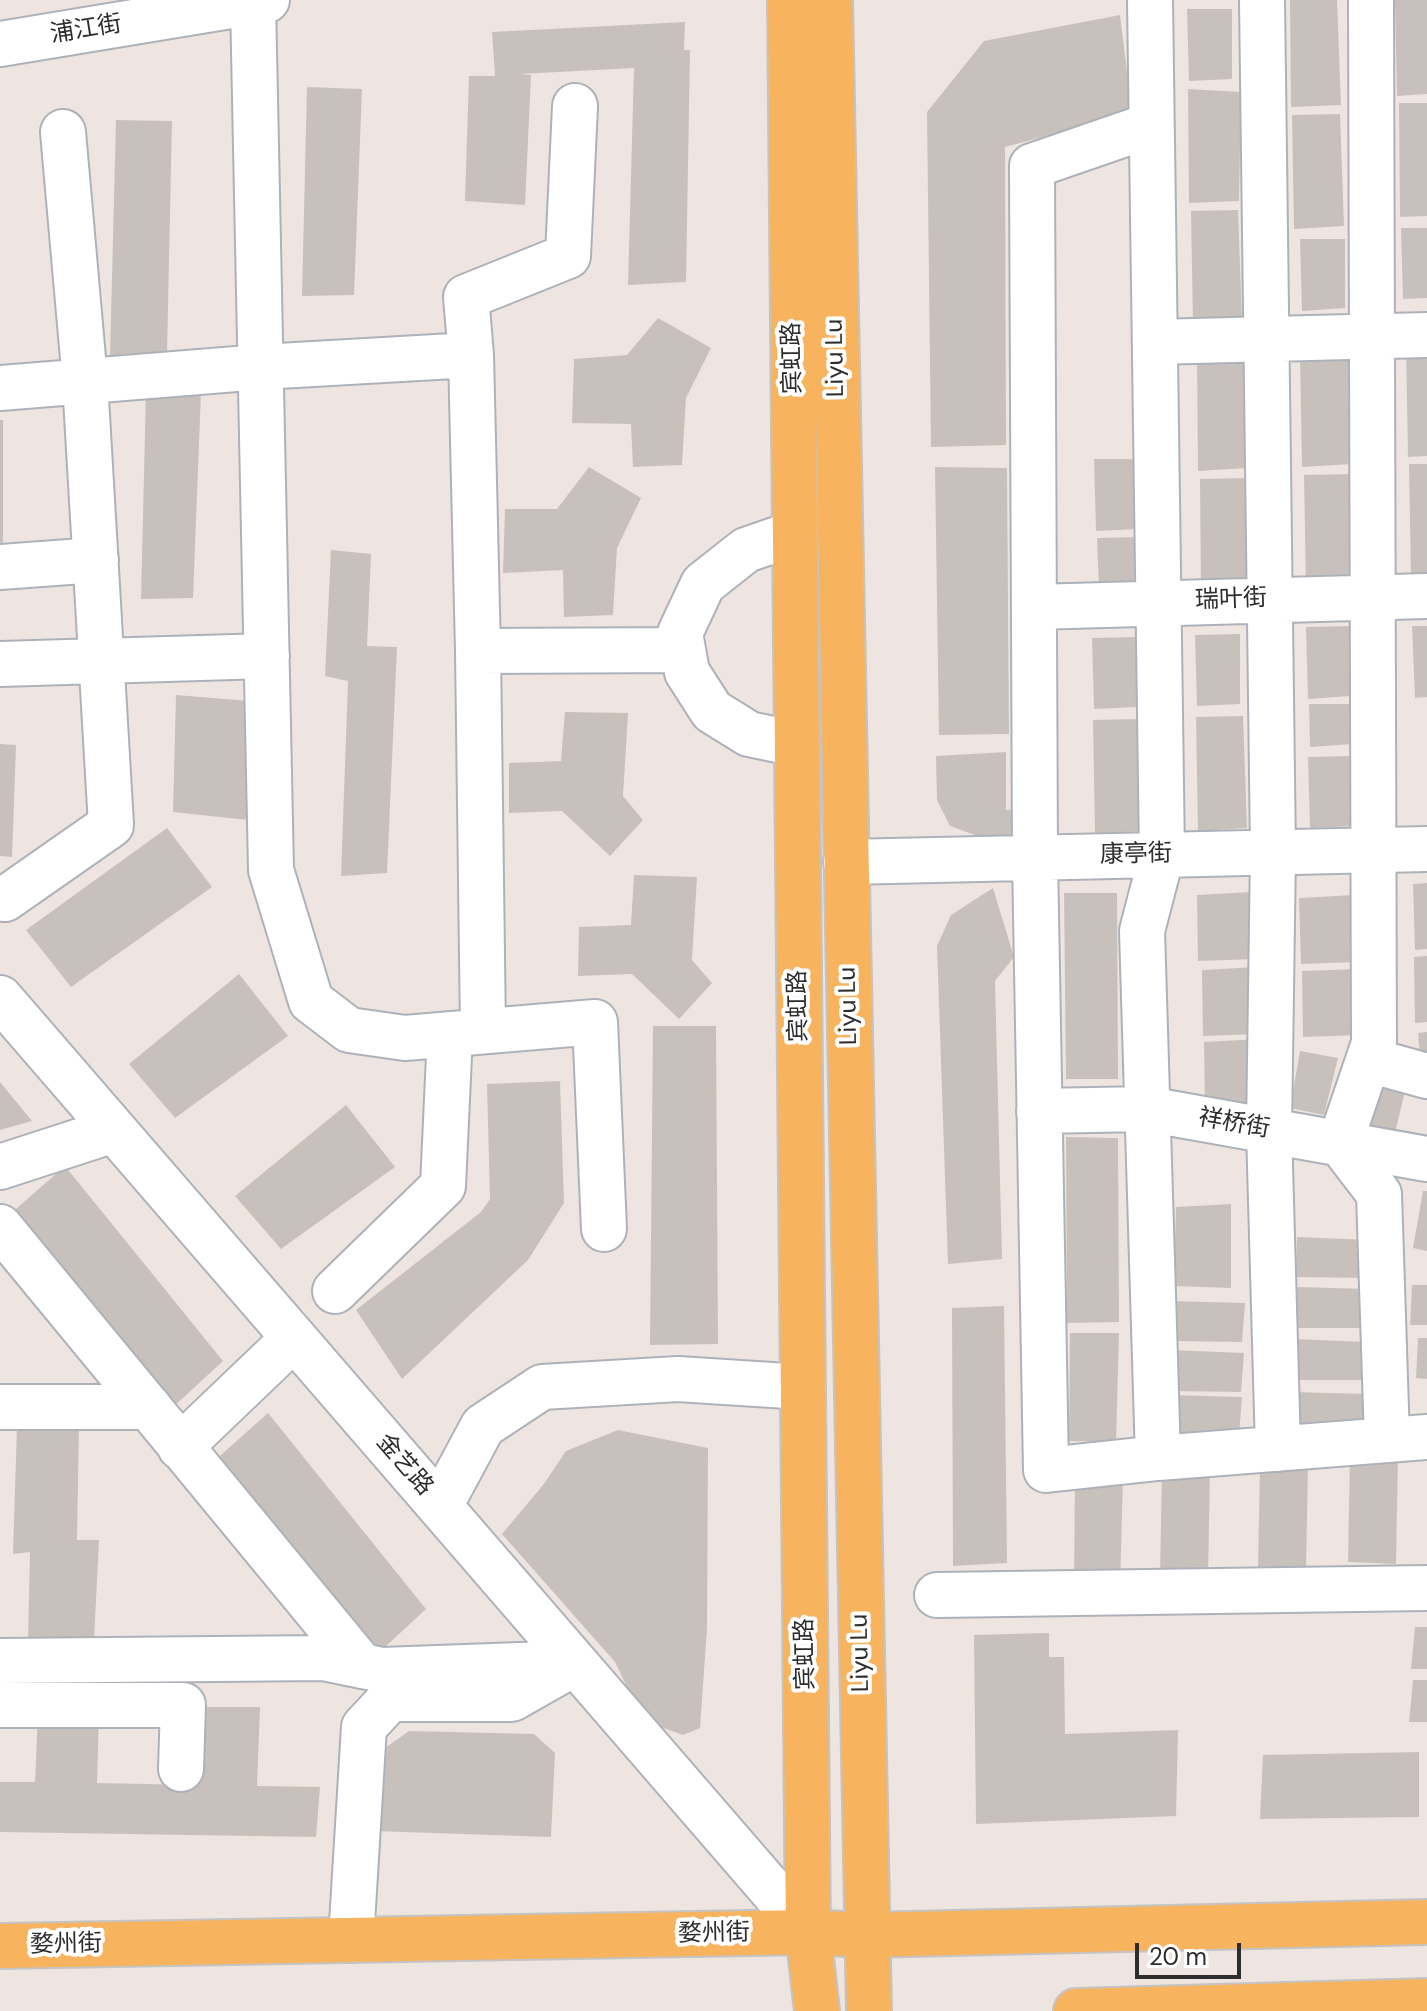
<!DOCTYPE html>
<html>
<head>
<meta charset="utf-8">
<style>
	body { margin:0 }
	#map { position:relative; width:1427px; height:2011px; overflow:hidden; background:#efe5e0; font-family:"DM Sans",sans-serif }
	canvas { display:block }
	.scale { position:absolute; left:1135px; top:1943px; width:106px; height:36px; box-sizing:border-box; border:4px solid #2d2d2d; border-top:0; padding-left:10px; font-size:24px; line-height:28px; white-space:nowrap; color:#2d2d2d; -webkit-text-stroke:6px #fff; paint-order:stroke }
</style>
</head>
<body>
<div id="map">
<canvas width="1427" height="2011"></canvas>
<div class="scale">20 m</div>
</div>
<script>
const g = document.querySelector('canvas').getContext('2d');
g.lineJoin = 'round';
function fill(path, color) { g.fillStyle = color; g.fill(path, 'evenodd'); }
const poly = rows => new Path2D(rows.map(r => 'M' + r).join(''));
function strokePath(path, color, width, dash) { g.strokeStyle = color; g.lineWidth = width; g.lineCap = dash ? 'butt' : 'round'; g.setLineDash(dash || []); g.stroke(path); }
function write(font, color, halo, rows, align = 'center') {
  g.font = font + ' "DM Sans","Noto Sans SC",sans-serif'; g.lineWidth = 8; g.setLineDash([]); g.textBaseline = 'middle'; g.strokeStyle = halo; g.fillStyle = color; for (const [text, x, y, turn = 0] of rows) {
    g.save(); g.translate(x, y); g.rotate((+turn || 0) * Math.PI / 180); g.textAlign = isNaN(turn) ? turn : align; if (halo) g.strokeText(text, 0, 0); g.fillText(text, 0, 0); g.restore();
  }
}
const building = poly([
	[1290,0,1337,0,1341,105,1291,107],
	[1395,0,1427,0,1427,94,1397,96],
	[1187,9,1232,9,1232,79,1189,81],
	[1120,15,1132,113,1005,147,1006,445,931,447,927,112,984,41],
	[685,22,684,50,690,50,686,282,628,285,634,68,520,74,531,75,525,205,465,201,469,76,495,76,492,32],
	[307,87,362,89,354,295,302,296],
	[1188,89,1241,92,1239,201,1189,203],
	[1399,103,1427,103,1427,216,1400,217],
	[1340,114,1344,226,1294,229,1292,115],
	[116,120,172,121,167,353,110,356],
	[1238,210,1242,322,1193,325,1191,211],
	[1401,228,1427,228,1427,298,1403,299],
	[1300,239,1345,239,1345,308,1302,311],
	[658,318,711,348,686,398,682,465,633,467,631,424,572,423,574,359,627,355],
	[1406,343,1427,343,1427,456,1408,457],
	[1348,352,1352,464,1302,467,1300,353],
	[1244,356,1248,468,1198,471,1197,357],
	[146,391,201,392,193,598,141,599],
	[0,420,3,420,3,546,0,546],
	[1094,459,1139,459,1140,529,1096,531],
	[1409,464,1427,464,1427,577,1411,578],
	[589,467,641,498,617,548,613,615,564,617,563,570,503,573,505,509,557,509],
	[935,467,1007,468,1009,734,939,735],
	[1351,474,1355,586,1306,589,1304,475],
	[1247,478,1251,589,1201,593,1200,479],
	[1142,537,1140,586,1099,588,1097,538],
	[331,550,371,554,367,646,397,647,387,873,341,876,348,681,325,676],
	[1351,626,1351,696,1308,699,1306,627],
	[1412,626,1427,626,1427,697,1415,698],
	[1240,634,1240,704,1197,706,1195,635],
	[1137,637,1137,707,1094,709,1092,638],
	[176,695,250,701,248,820,173,812],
	[1309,704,1354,704,1353,744,1310,747],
	[565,712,628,713,623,796,643,820,610,856,562,811,509,813,509,763,561,761],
	[1243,716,1247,828,1198,831,1196,717],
	[1140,719,1144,831,1095,834,1093,720],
	[0,744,16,745,12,857,0,856],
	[1006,752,1006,810,1029,808,1029,835,975,835,950,826,937,800,936,756],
	[1353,756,1354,826,1310,828,1308,757],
	[167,828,212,887,71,987,26,930],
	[634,875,697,877,692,960,712,983,679,1019,632,974,578,976,579,927,631,925],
	[1427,883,1427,949,1415,950,1413,884],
	[993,888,1014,957,995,981,1002,1259,948,1264,937,946,951,915],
	[1253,892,1255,959,1198,961,1197,895],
	[1064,893,1117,893,1118,1079,1066,1079],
	[1355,895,1358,962,1301,964,1299,898],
	[1427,956,1427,1022,1415,1023,1414,957],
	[1257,967,1260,1034,1203,1036,1202,970],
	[1357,969,1360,1035,1303,1037,1302,971],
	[239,974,288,1036,175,1118,129,1064],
	[653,1026,716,1026,718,1344,650,1345],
	[1427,1032,1427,1067,1421,1068,1418,1033],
	[1259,1039,1262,1106,1205,1108,1204,1042],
	[1300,1051,1338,1058,1324,1115,1290,1108],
	[1370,1072,1408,1079,1394,1137,1360,1129],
	[560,1081,564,1203,528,1260,402,1379,356,1310,481,1212,490,1199,487,1084],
	[0,1082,32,1121,0,1130],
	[346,1105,395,1167,281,1249,235,1196],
	[1066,1137,1118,1138,1119,1322,1067,1323],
	[65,1166,223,1361,169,1411,9,1215],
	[1423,1191,1427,1191,1427,1251,1413,1248],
	[1231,1204,1231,1288,1174,1286,1176,1207],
	[1297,1237,1371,1240,1368,1278,1296,1277],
	[1412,1285,1427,1285,1427,1325,1410,1325],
	[1296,1287,1369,1289,1366,1328,1295,1328],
	[1171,1301,1245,1303,1242,1342,1170,1341],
	[1004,1306,1007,1563,953,1566,952,1308],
	[1070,1333,1119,1333,1116,1442,1069,1441],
	[1418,1338,1427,1338,1427,1379,1416,1378],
	[1293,1339,1366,1342,1363,1380,1291,1380],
	[1171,1350,1244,1353,1241,1392,1169,1391],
	[1293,1392,1367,1394,1363,1433,1292,1432],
	[1169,1395,1242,1397,1239,1436,1167,1435],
	[268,1413,426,1609,372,1659,212,1463],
	[79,1424,77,1540,99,1540,94,1640,28,1644,30,1552,13,1554,17,1426],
	[618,1430,708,1448,707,1628,700,1728,683,1735,658,1726,630,1693,615,1662,502,1534,543,1485,566,1451],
	[1350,1455,1398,1455,1396,1564,1348,1562],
	[1260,1463,1308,1463,1306,1572,1258,1570],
	[1162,1469,1210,1469,1208,1579,1160,1577],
	[1075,1477,1123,1478,1120,1587,1074,1585],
	[1415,1627,1427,1627,1427,1669,1411,1669],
	[1049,1633,1049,1657,1064,1657,1065,1734,1178,1730,1176,1816,976,1824,974,1635],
	[1413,1680,1427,1680,1427,1722,1409,1722],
	[199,1707,260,1707,257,1786,320,1787,316,1837,0,1832,0,1782,35,1782,38,1713,99,1713,97,1783,196,1785],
	[409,1731,534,1734,555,1753,551,1837,373,1831,378,1753],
	[1419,1752,1419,1817,1260,1819,1263,1755]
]);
const minor = poly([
	[1150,0,1162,854,1142,931,1158,1458],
	[1262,0,1273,852,1269,1130,1278,1449],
	[1371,0,1374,1043,1340,1143,1379,1194,1387,1440],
	[253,2,271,870,311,1001,349,1030,405,1038,595,1022,604,1229],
	[0,44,267,0],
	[1151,125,1032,166,1035,858,1046,1470,1158,1458,1427,1437],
	[1155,342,1427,335],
	[0,388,261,367,471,355],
	[795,533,746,550,703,584,680,633,687,672,712,711,749,734,797,744],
	[0,567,96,560],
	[1034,607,1427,596],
	[478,651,683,650],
	[0,664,267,656],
	[846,862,1427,849],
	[5,899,111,825,85,381,63,132],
	[0,998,808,1932],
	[483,1031,478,651,471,355,466,297,568,256,575,106],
	[1369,1060,1427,1076],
	[1039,1111,1147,1109,1427,1159],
	[0,1167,114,1130],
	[0,1227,362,1666],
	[335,1291,443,1186,450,1034],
	[0,1407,149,1407],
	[180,1447,294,1338],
	[440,1506,483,1426,542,1387,678,1379,803,1387],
	[937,1595,1427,1588],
	[0,1661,323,1658,382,1670,575,1663],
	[0,1705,183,1705,181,1769],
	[351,1940,364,1727,390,1699,512,1699,570,1666]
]);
const major = poly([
	[790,0,808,1932,817,2011],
	[830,0,869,2011],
	[0,1946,808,1932,866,1935,1427,1922],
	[1076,2011,1427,2001]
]);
const streetNames = [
	["浦江街",86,30,-9],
	["宾虹路",793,358,-91],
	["Liyu Lu",836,358,-91],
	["瑞叶街",1231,600,-2],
	["康亭街",1136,855,-1],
	["宾虹路",799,1006,-91],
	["Liyu Lu",849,1006,-91],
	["祥桥街",1234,1124,10],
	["金艺路",404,1465,49],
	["Liyu Lu",861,1653,-91],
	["宾虹路",806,1654,-91],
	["婺州街",714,1934,-1],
	["婺州街",66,1945,-1]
];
fill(building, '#c8c1bb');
strokePath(minor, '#adb2ba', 48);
strokePath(major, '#c4c4c4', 48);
strokePath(minor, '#fff', 44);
strokePath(major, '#f7b35d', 44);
write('24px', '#2d2d2d', '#fff', streetNames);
</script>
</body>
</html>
